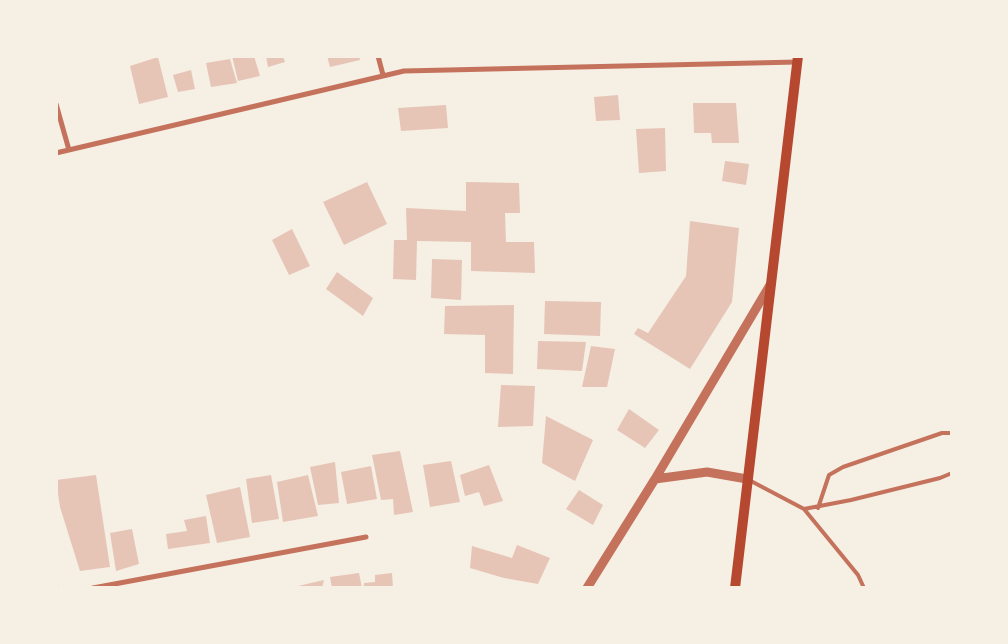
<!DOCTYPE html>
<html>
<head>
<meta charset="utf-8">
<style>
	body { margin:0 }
	#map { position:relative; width:1008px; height:644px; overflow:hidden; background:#f6efe4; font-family:Ubuntu,sans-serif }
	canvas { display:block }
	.frame { position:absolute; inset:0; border:58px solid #f6efe4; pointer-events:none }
</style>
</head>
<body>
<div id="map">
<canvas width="1008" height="644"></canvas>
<div class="frame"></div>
</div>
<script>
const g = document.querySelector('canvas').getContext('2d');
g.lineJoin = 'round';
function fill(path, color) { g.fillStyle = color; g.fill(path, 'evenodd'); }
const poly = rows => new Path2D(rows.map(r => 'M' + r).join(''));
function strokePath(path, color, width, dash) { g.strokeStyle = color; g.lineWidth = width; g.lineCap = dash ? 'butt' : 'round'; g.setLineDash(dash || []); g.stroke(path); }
const building = poly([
	[232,56,254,56,260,76,238,81],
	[266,56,283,56,285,62,268,67],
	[327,56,359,56,360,60,330,67],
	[158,57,168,97,139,104,130,66],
	[230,59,237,83,211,87,206,63],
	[191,70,195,89,178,92,173,75],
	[618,95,620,120,596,121,594,97],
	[693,103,736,103,739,143,712,143,711,133,694,133],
	[446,105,448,128,401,131,398,108],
	[665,128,666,171,639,173,636,129],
	[725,161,749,164,746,185,722,181],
	[367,182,387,224,344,245,323,202],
	[466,182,519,183,520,213,505,213,506,242,534,242,535,273,471,271,471,242,417,241,416,280,393,279,394,240,407,240,406,208,466,211],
	[690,221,739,228,732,302,690,369,634,334,638,328,648,333,686,276],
	[292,229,310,266,289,275,272,240],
	[432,259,462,260,461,300,431,298],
	[337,272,373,298,363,316,326,289],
	[545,301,601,302,600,336,544,334],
	[514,305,513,374,485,373,485,335,444,334,445,306],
	[538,341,586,342,582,371,537,369],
	[591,346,615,349,607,387,582,387],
	[501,385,535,386,533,426,498,427],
	[629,409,659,430,645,448,617,430],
	[546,416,593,440,575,481,542,463],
	[400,451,413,512,394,515,393,499,381,500,372,455],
	[451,461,460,502,430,507,423,465],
	[335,462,339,503,318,505,310,467],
	[489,465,503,501,484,506,479,492,465,496,460,475],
	[371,466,377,499,347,504,341,472],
	[96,475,110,567,80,571,60,507,56,480],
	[271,475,279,519,252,523,246,479],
	[308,475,318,516,283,522,277,482],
	[240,487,250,537,217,543,206,495],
	[579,490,603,505,593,525,566,509],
	[206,516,210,543,168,549,166,534,187,531,184,520],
	[132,529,139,564,116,571,110,533],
	[517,545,550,558,538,584,504,578,470,568,472,546,512,558],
	[359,573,362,588,332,588,330,577],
	[392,573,393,588,364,588,364,583,375,582,375,575],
	[324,580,322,588,299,588,298,586]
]);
const service = poly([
	[749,480,804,509,851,500,940,478,952,473],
	[818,508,829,475,843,467,942,433,952,433],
	[804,509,858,575,864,588]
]);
const minor = poly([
	[378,56,383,75],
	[56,104,69,150],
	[56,153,404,71,797,62],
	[56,587,57,588],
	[93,588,366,537]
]);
const tertiary = poly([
	[655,479,707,472,747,479],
	[587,588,655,479,770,285]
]);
const secondary = poly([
	[735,588,798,56]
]);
fill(building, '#e6c5b7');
strokePath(service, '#c5725c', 4);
strokePath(minor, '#c5725c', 5);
strokePath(tertiary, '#c5725c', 9);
strokePath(secondary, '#b5482f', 10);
</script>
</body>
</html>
